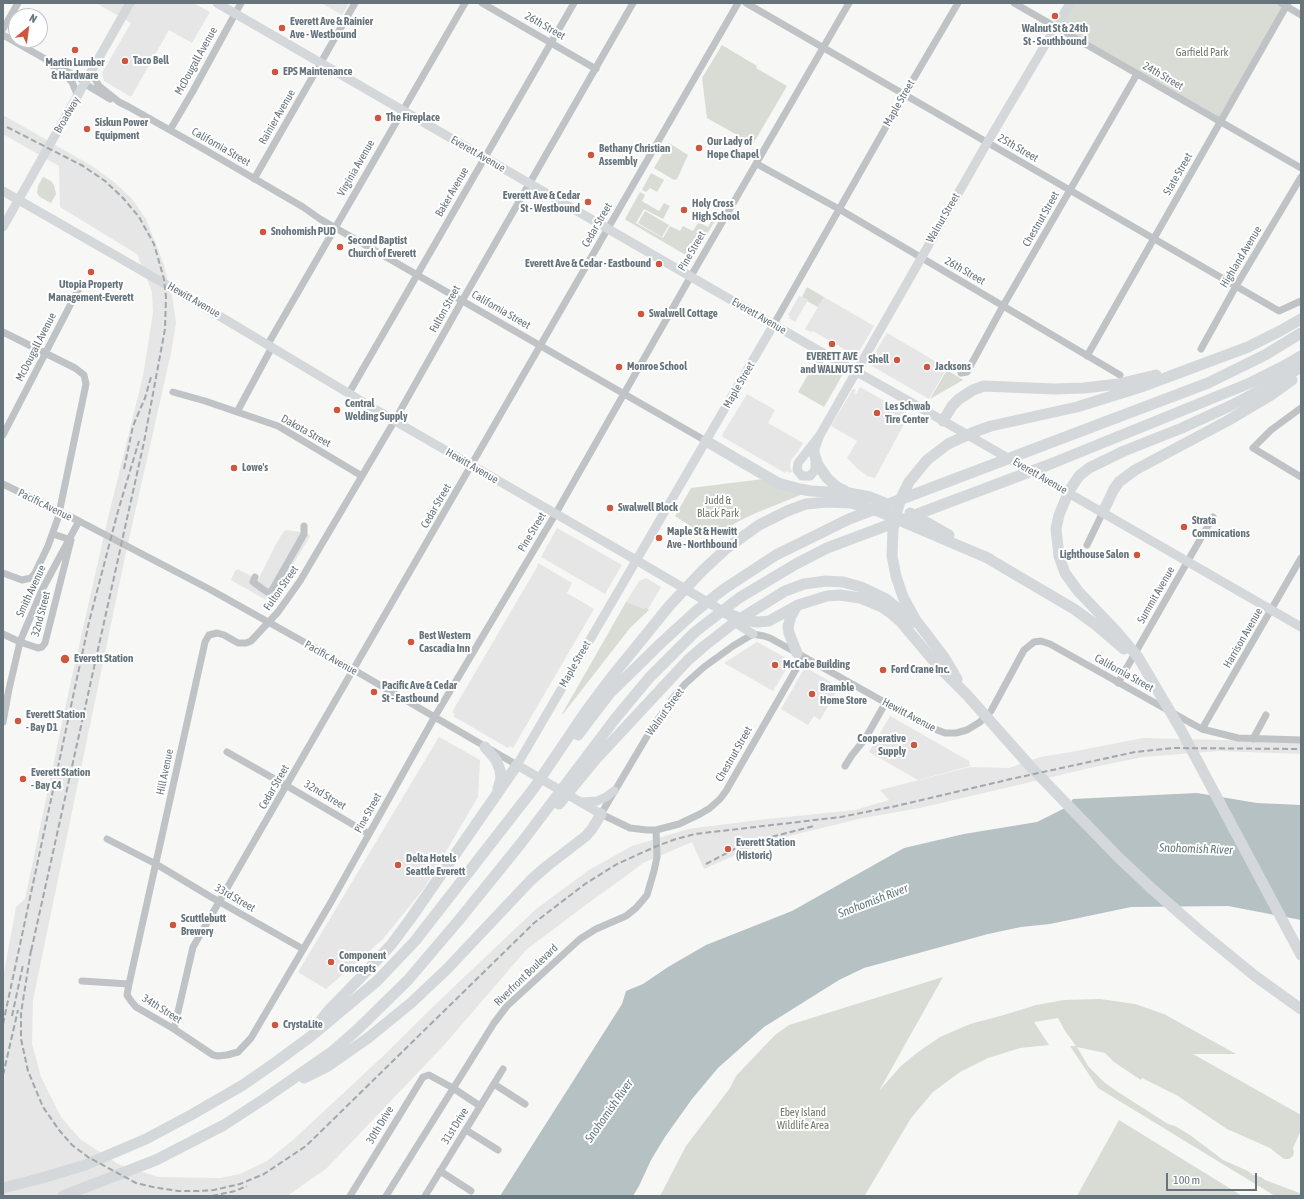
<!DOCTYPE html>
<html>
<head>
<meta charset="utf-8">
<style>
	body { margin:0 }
	#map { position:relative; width:1304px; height:1199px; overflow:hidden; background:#f7f7f5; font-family:"Asap Condensed",sans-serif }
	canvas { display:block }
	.frame { position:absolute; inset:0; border:4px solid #66747c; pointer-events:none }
	.north { position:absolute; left:8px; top:8px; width:40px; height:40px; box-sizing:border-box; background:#fff; border:1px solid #c2c7cb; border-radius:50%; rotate:29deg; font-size:11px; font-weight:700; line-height:16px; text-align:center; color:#66747c }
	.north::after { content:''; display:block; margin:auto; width:14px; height:18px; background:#ce553e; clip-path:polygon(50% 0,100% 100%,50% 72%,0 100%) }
	.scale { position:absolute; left:1166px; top:1173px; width:91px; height:18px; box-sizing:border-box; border:2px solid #66747c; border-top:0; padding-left:5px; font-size:12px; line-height:14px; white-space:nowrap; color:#66747c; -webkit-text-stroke:3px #fff; paint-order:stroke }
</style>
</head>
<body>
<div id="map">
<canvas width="1304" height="1199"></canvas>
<div class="frame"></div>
<div class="north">N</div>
<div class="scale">100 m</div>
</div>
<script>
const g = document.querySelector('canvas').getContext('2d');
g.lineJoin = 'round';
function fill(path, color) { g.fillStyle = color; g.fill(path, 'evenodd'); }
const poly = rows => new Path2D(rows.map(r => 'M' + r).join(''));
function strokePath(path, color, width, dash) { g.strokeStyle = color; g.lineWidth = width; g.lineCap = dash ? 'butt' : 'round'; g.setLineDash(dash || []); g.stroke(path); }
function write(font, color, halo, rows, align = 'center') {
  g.font = font + ' "Asap Condensed",sans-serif'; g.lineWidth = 4; g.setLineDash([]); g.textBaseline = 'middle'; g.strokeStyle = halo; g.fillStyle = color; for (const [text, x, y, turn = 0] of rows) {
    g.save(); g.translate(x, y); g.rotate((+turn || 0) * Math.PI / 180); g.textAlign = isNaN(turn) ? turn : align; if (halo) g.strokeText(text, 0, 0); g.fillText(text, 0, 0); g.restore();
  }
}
const built = poly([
	[96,3,193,3,210,12,192,43,169,30,131,97,104,81,102,73,131,23],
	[321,3,349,3,342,15],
	[3,115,92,166,114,182,132,199,146,219,164,265,173,301,176,323,171,353,126,552,74,802,33,1000,32,1044,41,1077,61,1117,80,1139,118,1164,158,1177,220,1178,240,1174,267,1161,294,1139,380,1059,439,1001,536,909,589,870,632,846,688,829,767,819,855,810,889,800,880,790,970,767,1009,768,1040,757,1071,752,1143,738,1301,742,1301,754,1219,751,1143,757,1094,767,920,808,863,818,797,834,758,845,704,869,692,842,643,863,619,881,587,904,526,950,445,1044,327,1168,287,1196,3,1196,3,978,16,907,25,899,69,690,108,518,143,376,149,338,153,313,152,292,137,254,60,207,59,166,3,134],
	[799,296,808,300,795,322,789,318,790,316,788,315],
	[824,297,874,326,857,355,854,353,851,353,813,331,811,332,805,329],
	[887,333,947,368,929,399,872,366,870,361],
	[860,387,909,415,875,478,867,476,858,469,847,458,857,441,831,426,853,389,856,390,854,393,856,394],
	[747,394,775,410,768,423,803,443,797,453,791,460,790,466,792,472,790,473,786,471,785,473,723,437,722,435],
	[557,528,622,565,605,594,541,557],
	[287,530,306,533,310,536,272,600,269,597,266,600,231,580,235,571,238,569,258,580,276,544,284,531],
	[538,563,572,583,567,593,594,609,513,748,510,746,508,748,453,716,455,714,452,712,537,567],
	[646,578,661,587,648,609,645,607,644,610,626,602,639,581],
	[757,642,791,661,773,691,724,663],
	[805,667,839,687,820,720,814,716,808,725,781,709],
	[890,716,969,761,970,766,918,780,869,752],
	[439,737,480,760,478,797,425,887,383,939,326,989,298,972]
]);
const green = poly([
	[1070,3,1281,3,1287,6,1221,122,1056,27],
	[722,45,757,66,756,68,787,86,753,144,707,118,702,78],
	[669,143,688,155,677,179,674,180,654,168],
	[651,173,664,180,657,192,650,188,646,192,642,190],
	[43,177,51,181,54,185,56,194,51,203,40,197,37,193,38,186],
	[640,192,645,195,642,201,659,211,664,203,670,206,663,219,644,209,636,223,663,238,670,226,680,231,683,226,693,231,698,223,699,224,700,223,708,227,716,213,718,213,719,214,694,256,692,257,689,257,626,220,625,219],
	[645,211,669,225,662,237,638,223],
	[807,287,824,297,818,307,807,301,808,300,802,297],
	[817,359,843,374,824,407,798,392],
	[947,370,963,380,930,399],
	[763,479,803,494,756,513,737,522,718,534,704,526,701,531,698,531,675,516,691,488],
	[626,602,644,609,645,607,649,610,630,628,563,714,562,714],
	[943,977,879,1091,901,1066,918,1052,940,1037,970,1024,1004,1015,1036,1005,1064,1000,1100,999,1135,1004,1164,1014,1236,1054,1193,1054,1301,1115,1301,1130,1293,1148,1294,1152,1293,1156,1289,1159,1284,1159,1270,1148,1227,1129,1178,1096,1142,1078,1141,1080,1114,1062,1105,1053,1077,1047,1088,1066,1105,1083,1118,1092,1168,1124,1175,1126,1190,1135,1223,1160,1248,1171,1253,1175,1261,1177,1265,1180,1297,1192,1301,1194,1301,1196,1275,1196,1098,1088,1070,1046,1076,1046,1065,1031,1058,1018,1034,1022,1049,1045,1020,1048,988,1058,960,1072,933,1092,911,1118,865,1195,866,1196,660,1196,686,1146,730,1088,736,1076,775,1035,789,1025],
	[1119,1120,1239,1194,1242,1196,1077,1196]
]);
const water = poly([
	[1197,793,1257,803,1301,805,1301,920,1228,906,1131,907,1050,924,1021,927,988,934,864,968,839,980,764,1027,718,1068,692,1099,665,1137,651,1160,639,1186,633,1196,500,1196,622,1004,626,991,643,984,668,967,706,945,792,911,904,848,964,834,1037,822,1065,808,1073,799]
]);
const minor = poly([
	[482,3,596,69],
	[746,3,1279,311,1301,301],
	[1014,3,1301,168],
	[1281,3,1301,15],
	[3,29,18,3],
	[3,35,86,82],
	[51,64,60,74,68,78,72,82,78,96],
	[91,72,99,86,119,102,129,107,207,151,303,207,320,219,706,441],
	[85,84,110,99],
	[170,130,193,91,241,3],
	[757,164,839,209,1120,375],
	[254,179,355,3],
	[774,324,904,95,958,3],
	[3,332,75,368,84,375,86,384,58,518,48,546,35,573,31,578,22,580,3,573],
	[268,344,465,3],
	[1201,349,1236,286,1301,177],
	[1087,356,1288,3],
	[961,373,967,372,1003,306,1137,74],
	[173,392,205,401,278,426,362,476],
	[349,393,574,3],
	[1301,408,1271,430,1253,448,1301,477],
	[237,412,272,347],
	[3,435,78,290],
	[3,484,79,521,211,590,354,670,517,765],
	[1087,545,1103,512],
	[255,577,253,582,264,590,269,593,271,592,304,534,304,526],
	[3,634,20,642,38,648,42,647,45,643,71,540,53,534],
	[803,657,726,791,720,799,710,808,700,814,679,824,656,830,647,830,630,828,601,814,652,728,673,698,685,684,704,667,733,646,753,634,764,636,770,638,797,653,927,726,945,733,956,733,967,730,980,722,991,711,1024,650,1034,642,1041,641,1050,644,1189,722,1202,729,1238,738,1301,740],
	[1118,683,1213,517],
	[3,722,9,689,20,642,24,632,43,588,79,521],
	[1202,729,1301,558],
	[1253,739,1266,715],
	[227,752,287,786,369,834],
	[845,766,852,755,865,739,886,702],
	[107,839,156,864,211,897,303,949],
	[82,981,129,984,127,995,131,1001,136,1007,174,1029,213,1055,218,1056,227,1055,238,1052,251,1038,331,902,434,718,556,513,691,276,849,3],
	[129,984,205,642,209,635,217,633,224,635,238,643,246,643,251,641,278,612,300,581,395,420,462,301,633,3],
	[174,1029,193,947,738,3],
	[494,1084,525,1104],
	[466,1130,498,1150],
	[440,1171,471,1191],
	[350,1196,423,1077,429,1075,453,1088,480,1106],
	[386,1196,494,1023,507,1006,580,939,596,929,626,916,636,908,642,901,647,895,654,871,657,857,656,830],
	[425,1196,503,1069]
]);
const major = poly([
	[217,3,816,349,914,404,1301,627],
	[3,191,186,296,400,424,636,560,726,613,739,625,753,634],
	[3,227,130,3],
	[820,435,815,449,815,470,810,476,802,476,797,470,798,463,820,435,987,143,1070,3],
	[581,802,597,801,606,797,614,791],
	[601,814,517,765,774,324]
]);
const highway = poly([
	[1301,367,1276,382,1232,405,1182,428,1124,451,1089,468,1079,476,1069,491,1059,515,1056,529,1059,556,1065,573,1078,591,1117,632,1138,657,1181,730,1301,955],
	[943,421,952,406,959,399,973,390,984,386,1054,389,1084,388,1118,384,1156,375],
	[706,441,778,483,800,489,811,491,849,493,870,497,890,505],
	[815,456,818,465,827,478,837,487,845,491],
	[1103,512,1114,489,1119,482,1135,470,1229,420,1271,395,1292,380],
	[910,513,949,535],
	[984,556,1074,609,1096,625,1124,649],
	[796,607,791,616,788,627,789,633,797,653],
	[726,613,748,621,758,622,769,621,798,605,827,596,840,595,860,598,882,607,892,614,900,621,938,666,967,695,1030,766,1118,857,1151,888,1200,931,1255,976,1301,1009],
	[957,679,944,657,915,619,903,597,896,576,892,556,893,529,895,517,902,496,909,482,927,460,948,444,974,432,991,426,1077,407,1141,387,1248,347,1280,331,1301,319],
	[578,735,610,693,661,643,696,611,724,589,776,555,849,519,1208,383,1265,355,1301,333],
	[485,747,496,760,500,770,501,778,498,789],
	[559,804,595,760,688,660,703,647,735,622,785,591,804,584,826,581,843,582,861,587,886,599,901,611,912,623],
	[318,1024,328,1011,362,976,391,945,411,918,517,765],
	[304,1078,328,1066,368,1038,411,1003,447,969,531,880,547,866,586,836,592,829,601,814],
	[3,1188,42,1178,85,1165,146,1139,191,1115,243,1085,276,1062,310,1037,377,981,415,941,534,788,586,711,610,679,670,605,703,570,727,548,759,525,787,511,806,504,827,502,851,503,880,512,990,559],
	[63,1196,156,1160,224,1125,264,1099,333,1051,357,1030,408,980,459,920,522,842,615,719,649,678,695,632,739,598,796,564,827,548,1048,465,1250,383,1282,367,1301,356]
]);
const rail = poly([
	[7,127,83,166,105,181,123,198,139,217,154,244,164,279,166,297,165,329,144,442,30,956],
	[124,469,133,426,145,398,151,377],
	[706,864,740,846,755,841,814,826],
	[31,950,21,1013,21,1039,28,1071,43,1107,59,1130,72,1145,88,1157,136,1183,153,1187,178,1191,199,1191,214,1190,240,1184,264,1174,306,1146,534,923,585,884,617,864,657,846,676,839,695,834,841,817,896,806,1011,779,1135,752,1173,748,1301,749],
	[12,1016,23,965],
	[3,1024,89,622,118,511,139,441],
	[3,1075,18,1010],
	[212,1196,235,1191,247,1186]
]);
const markers = [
	[1055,16,4,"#ce553e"],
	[282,28,4,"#ce553e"],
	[75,50,4,"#ce553e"],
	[125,61,4,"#ce553e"],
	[275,72,4,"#ce553e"],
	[378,118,4,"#ce553e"],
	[87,129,4,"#ce553e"],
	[699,148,4,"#ce553e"],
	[591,155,4,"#ce553e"],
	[588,202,4,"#ce553e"],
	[684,210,4,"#ce553e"],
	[263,232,4,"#ce553e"],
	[340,247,4,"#ce553e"],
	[659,264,4,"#ce553e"],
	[91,272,4,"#ce553e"],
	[641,314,4,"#ce553e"],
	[832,344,4,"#ce553e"],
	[897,360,4,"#ce553e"],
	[619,367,4,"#ce553e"],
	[927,367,4,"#ce553e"],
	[337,410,4,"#ce553e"],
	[877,413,4,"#ce553e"],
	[234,468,4,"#ce553e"],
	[610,508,4,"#ce553e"],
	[1184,527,4,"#ce553e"],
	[659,538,4,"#ce553e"],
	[1137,555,4,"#ce553e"],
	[411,642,4,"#ce553e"],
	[65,659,5,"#ce553e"],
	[775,665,4,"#ce553e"],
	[883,670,4,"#ce553e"],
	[374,692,4,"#ce553e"],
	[812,694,4,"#ce553e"],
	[18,721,4,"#ce553e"],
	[914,745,4,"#ce553e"],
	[23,779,4,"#ce553e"],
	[728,849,4,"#ce553e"],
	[398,865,4,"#ce553e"],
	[173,925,4,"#ce553e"],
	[331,962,4,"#ce553e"],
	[275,1025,4,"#ce553e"]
];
const poiNames = [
	["Everett Ave & Rainier",290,22],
	["Ave - Westbound",290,35],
	["Walnut St & 24th",1055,29,"center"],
	["St - Southbound",1055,42,"center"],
	["Taco Bell",133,61],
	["Martin Lumber",75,63,"center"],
	["& Hardware",75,76,"center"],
	["EPS Maintenance",283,72],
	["The Fireplace",386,118],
	["Siskun Power",95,123],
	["Equipment",95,136],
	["Our Lady of",707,142],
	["Hope Chapel",707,155],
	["Bethany Christian",599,149],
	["Assembly",599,162],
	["Everett Ave & Cedar",580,196,"right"],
	["St - Westbound",580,209,"right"],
	["Holy Cross",692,204],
	["High School",692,217],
	["Snohomish PUD",271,232],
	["Second Baptist",348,241],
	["Church of Everett",348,254],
	["Everett Ave & Cedar - Eastbound",651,264,"right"],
	["Utopia Property",91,285,"center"],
	["Management-Everett",91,298,"center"],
	["Swalwell Cottage",649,314],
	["EVERETT AVE",832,357,"center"],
	["and WALNUT ST",832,370,"center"],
	["Shell",889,360,"right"],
	["Monroe School",627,367],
	["Jacksons",935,367],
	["Central",345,404],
	["Welding Supply",345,417],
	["Les Schwab",885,407],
	["Tire Center",885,420],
	["Lowe's",242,468],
	["Swalwell Block",618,508],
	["Strata",1192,521],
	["Commications",1192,534],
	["Maple St & Hewitt",667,532],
	["Ave - Northbound",667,545],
	["Lighthouse Salon",1129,555,"right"],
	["Best Western",419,636],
	["Cascadia Inn",419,649],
	["Everett Station",74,659],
	["McCabe Building",783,665],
	["Ford Crane Inc.",891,670],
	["Pacific Ave & Cedar",382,686],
	["St - Eastbound",382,699],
	["Bramble",820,688],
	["Home Store",820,701],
	["Everett Station",26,715],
	["- Bay D1",26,728],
	["Cooperative",906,739,"right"],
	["Supply",906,752,"right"],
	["Everett Station",31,773],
	["- Bay C4",31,786],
	["Everett Station",736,843],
	["(Historic)",736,856],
	["Delta Hotels",406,859],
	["Seattle Everett",406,872],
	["Scuttlebutt",181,919],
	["Brewery",181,932],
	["Component",339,956],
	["Concepts",339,969],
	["CrystaLite",283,1025]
];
const streetNames = [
	["26th Street",545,26,30],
	["McDougall Avenue",196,61,-61],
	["24th Street",1163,76,30],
	["Maple Street",899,103,-60],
	["Broadway",67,115,-60],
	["Rainier Avenue",277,117,-60],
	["California Street",221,147,30],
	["25th Street",1018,148,30],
	["Everett Avenue",478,154,30],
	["Virginia Avenue",356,168,-60],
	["State Street",1178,174,-60],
	["Baker Avenue",452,192,-60],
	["Walnut Street",943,218,-60],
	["Chestnut Street",1041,219,-60],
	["Cedar Street",597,225,-60],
	["Pine Street",692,251,-60],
	["Highland Avenue",1241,257,-59],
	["26th Street",965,271,30],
	["Hewitt Avenue",194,300,30],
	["Fulton Street",445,309,-61],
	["California Street",501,310,30],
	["Everett Avenue",759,316,30],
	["McDougall Avenue",36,347,-63],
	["Maple Street",739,385,-60],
	["Dakota Street",306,431,29],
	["Hewitt Avenue",472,466,30],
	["Everett Avenue",1040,476,30],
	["Pacific Avenue",45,505,26],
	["Cedar Street",436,506,-60],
	["Pine Street",532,532,-59],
	["Fulton Street",281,588,-55],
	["Smith Avenue",31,591,-65],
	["Summit Avenue",1156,595,-60],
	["32nd Street",41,614,-75],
	["Harrison Avenue",1243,638,-60],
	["Pacific Avenue",331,658,29],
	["Maple Street",575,664,-60],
	["California Street",1124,673,29],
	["Walnut Street",665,712,-54],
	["Hewitt Avenue",909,715,28],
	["Chestnut Street",734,754,-60],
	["Hill Avenue",165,772,-78],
	["Cedar Street",274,787,-60],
	["32nd Street",325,795,31],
	["Pine Street",368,813,-61],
	["33rd Street",235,898,30],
	["Riverfront Boulevard",526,975,-44],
	["34th Street",162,1009,32],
	["30th Drive",380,1125,-59],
	["31st Drive",455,1126,-58]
];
const parkNames = [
	["Garfield Park",1202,53],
	["Judd &",718,501],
	["Black Park",718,514],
	["Ebey Island",803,1113],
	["Wildlife Area",803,1126]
];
const waterNames = [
	["Snohomish River",1196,849,2],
	["Snohomish River",873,901,-21],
	["Snohomish River",609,1111,-55]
];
fill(built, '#e5e6e5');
fill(green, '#d8dcd5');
fill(water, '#b6c1c4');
strokePath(minor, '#bfc3c6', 7);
strokePath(major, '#d4d8da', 9);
strokePath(highway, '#d4d8da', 11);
strokePath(rail, '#a1a7ab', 2, [6, 3]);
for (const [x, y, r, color] of markers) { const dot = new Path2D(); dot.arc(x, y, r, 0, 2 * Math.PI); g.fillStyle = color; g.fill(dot); strokePath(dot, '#fff', 1.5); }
write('bold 11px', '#66747c', '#fff', poiNames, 'left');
write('11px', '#66747c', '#fff', streetNames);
write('11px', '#6d7a68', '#fff', parkNames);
write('italic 12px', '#66797e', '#fff', waterNames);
</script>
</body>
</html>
